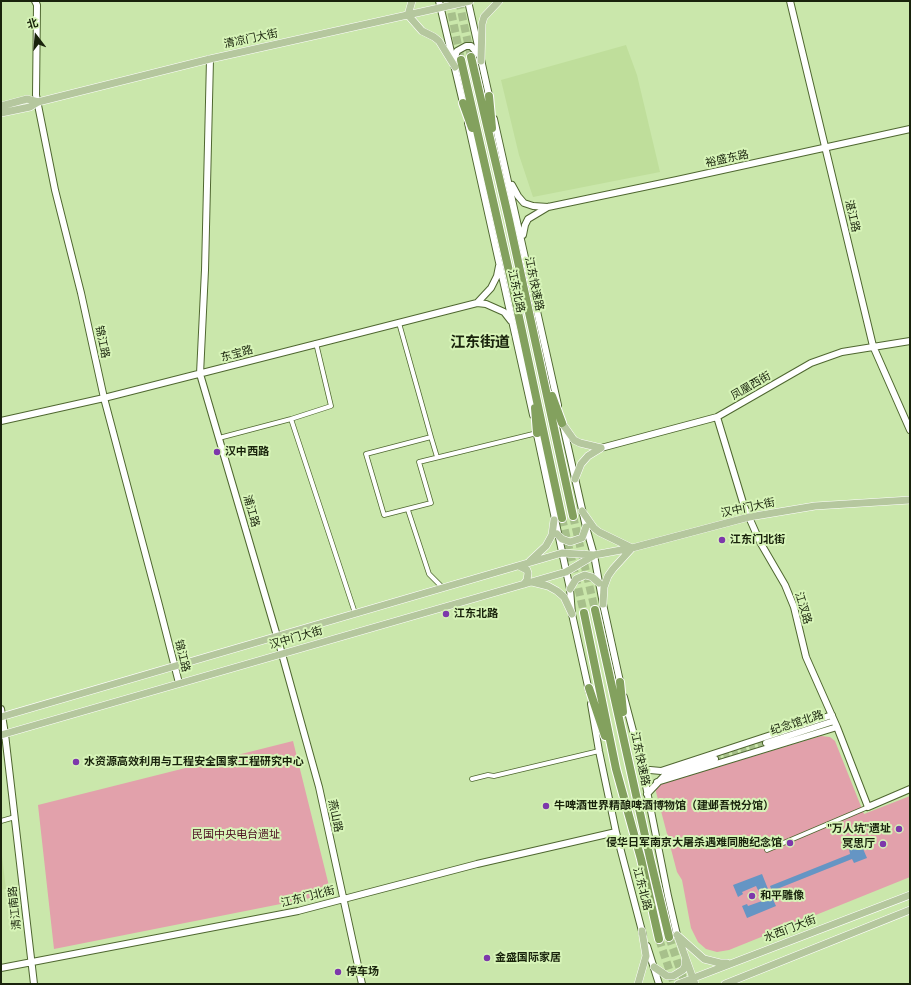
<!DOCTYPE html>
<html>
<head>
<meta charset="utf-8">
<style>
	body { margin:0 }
	#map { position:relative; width:911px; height:985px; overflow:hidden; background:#cae7ab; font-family:Karla,"Noto Sans SC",sans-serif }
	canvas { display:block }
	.frame { position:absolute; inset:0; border:2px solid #19230c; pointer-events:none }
	.north { position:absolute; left:16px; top:16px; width:40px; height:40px; -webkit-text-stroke:3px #d7f4b8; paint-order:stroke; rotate:344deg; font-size:11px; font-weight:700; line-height:16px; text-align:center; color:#19230c }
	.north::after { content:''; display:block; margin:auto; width:14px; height:18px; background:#19230c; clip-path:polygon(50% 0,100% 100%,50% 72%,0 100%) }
</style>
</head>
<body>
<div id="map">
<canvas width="911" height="985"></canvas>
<div class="frame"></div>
<div class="north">北</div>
</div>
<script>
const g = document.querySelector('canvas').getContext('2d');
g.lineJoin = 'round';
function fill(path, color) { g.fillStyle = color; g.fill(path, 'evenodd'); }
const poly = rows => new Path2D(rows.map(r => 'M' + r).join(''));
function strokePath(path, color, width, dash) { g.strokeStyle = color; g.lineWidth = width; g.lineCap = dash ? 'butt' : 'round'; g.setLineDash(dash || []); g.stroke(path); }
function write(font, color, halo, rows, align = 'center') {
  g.font = font + ' Karla,"Noto Sans SC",sans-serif'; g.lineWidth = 4; g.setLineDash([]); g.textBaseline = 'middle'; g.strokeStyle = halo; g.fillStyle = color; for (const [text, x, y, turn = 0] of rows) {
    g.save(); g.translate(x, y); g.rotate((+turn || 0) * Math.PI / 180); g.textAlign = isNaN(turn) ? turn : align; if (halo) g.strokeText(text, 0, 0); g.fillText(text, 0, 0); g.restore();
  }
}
const built = poly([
	[626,45,637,75,660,172,533,197,519,155,501,80],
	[1,848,6,889,1,890]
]);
const green = poly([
	[821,736,830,737,835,741,864,814,910,796,910,877,729,950,717,952,706,949,698,942,691,928,682,880,677,872,655,788,661,784],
	[293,741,331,894,54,949,38,805]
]);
const water = poly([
	[861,844,867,858,854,863,852,859,772,891,770,886,850,854,849,849],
	[762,874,768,889,759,892,756,886,742,892,743,894,738,897,733,885],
	[769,891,776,906,747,918,742,906,747,904,748,906,762,901,760,895]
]);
const secondaryTunnel = poly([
	[715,759,766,743]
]);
const highwayTunnel = poly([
	[449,1,461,60],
	[459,1,471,57],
	[573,516,595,610],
	[562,518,584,613],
	[669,937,685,984],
	[659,939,674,984]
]);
const street = poly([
	[399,323,431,437,366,454,384,515,431,503,419,462,537,433],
	[291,419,331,406,316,343],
	[431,437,437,457],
	[219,438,291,419,355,613],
	[408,510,429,574,443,588],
	[472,779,488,775,494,776,599,751],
	[1,821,15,817],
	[767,850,868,807]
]);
const secondary = poly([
	[35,1,37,5,36,95,55,190,81,293,104,398,159,605,179,683],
	[439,1,464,107],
	[468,1,490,100],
	[790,1,873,346,910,430],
	[210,59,205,270,200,374,277,636,319,787,362,984],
	[454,60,457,51,466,46,471,46,479,55],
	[494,119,558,405],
	[468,123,533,415],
	[512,185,518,196,524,203,533,206,548,207,677,180,910,129],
	[523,235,525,225,528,219,548,207],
	[477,303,491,288,497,276,499,266],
	[717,417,744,506,760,542,785,585,794,607,806,657,837,727,868,807,910,789],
	[1,421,104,398,477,303,486,304,504,312,511,321],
	[563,425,586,527,594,555,603,604,621,686],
	[536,430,570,589,572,614,589,691],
	[601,448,717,417,811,363,842,352,910,341],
	[624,697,641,761,668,896,677,935],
	[591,704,599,751,616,832,643,935],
	[1,709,5,734,34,984],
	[766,743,834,721],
	[650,770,661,771,832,715],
	[657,782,837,727],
	[647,794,666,774,715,759],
	[647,946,659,984],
	[1,968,298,911,477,864,616,832]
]);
const primary = poly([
	[412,1,408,15,422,31,434,37,439,41,455,67],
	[481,61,482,24,484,17,499,1],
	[1,106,27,99,38,102],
	[1,113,30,107,38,102,210,59,470,1],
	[562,423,574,440,580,443,601,448],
	[575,479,581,464,588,456,601,448],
	[582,511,594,528,599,532,632,548,613,569,608,576,604,587,603,604],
	[557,534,562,539,570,542,582,538,586,527],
	[530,561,546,546,552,535,554,520],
	[519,566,527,570,528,573,527,580,524,584],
	[532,582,548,586,557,591,564,597,572,614],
	[570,589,576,579,585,575,592,577,599,583],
	[1,717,562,553,594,555,632,548,749,517,815,506,910,500],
	[1,735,566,572,593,556],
	[677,935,704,959,720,963,727,963],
	[678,937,695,984],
	[654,967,667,976,673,976,683,970,685,966,685,961],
	[638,984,646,956,642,931],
	[678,984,910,895],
	[725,984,910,910]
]);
const highway = poly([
	[471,57,509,220,573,516],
	[461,60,511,280,562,518],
	[489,96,492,128],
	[463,103,472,128],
	[552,396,562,423],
	[535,408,537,433],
	[595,610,650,858,669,937],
	[584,613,616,769,641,859,659,939],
	[620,682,623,712],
	[589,688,605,736]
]);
const markers = [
	[217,452,4,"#7d38ab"],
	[722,540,4,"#7d38ab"],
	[446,614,4,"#7d38ab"],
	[76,762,4,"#7d38ab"],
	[546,806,4,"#7d38ab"],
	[899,829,4,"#7d38ab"],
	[790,843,4,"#7d38ab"],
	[883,844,4,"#7d38ab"],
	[752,896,4,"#7d38ab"],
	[487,958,4,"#7d38ab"],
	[338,972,4,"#7d38ab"]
];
const streetNames = [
	["清凉门大街",251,39,-12],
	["裕盛东路",727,159,-12],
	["湛江路",852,216,77],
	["江东快速路",534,284,78],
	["江东北路",516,291,78],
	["锦江路",102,342,78],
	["东宝路",237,354,-15],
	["凤凰西街",751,386,-30],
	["汉中门大街",748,508,-12],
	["浦江路",251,511,74],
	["江汊路",803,608,73],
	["汉中门大街",296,638,-16],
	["锦江路",182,656,76],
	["纪念馆北路",797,723,-18],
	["江东快速路",640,759,78],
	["燕山路",335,816,78],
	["江东北路",642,889,75],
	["江东门北街",308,897,-14],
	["清江南路",15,908,-96],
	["水西门大街",790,929,-21]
];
const poiNames = [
	["汉中西路",225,452],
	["江东门北街",730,540],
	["江东北路",454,614],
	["水资源高效利用与工程安全国家工程研究中心",84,762],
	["牛啤酒世界精酿啤酒博物馆（建邺吾悦分馆）",554,806],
	["\"万人坑\"遗址",891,829,"right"],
	["侵华日军南京大屠杀遇难同胞纪念馆",782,843,"right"],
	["冥思厅",875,844,"right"],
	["和平雕像",760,896],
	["金盛国际家居",495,958],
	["停车场",346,972]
];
const parkNames = [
	["民国中央电台遗址",236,835]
];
const districtNames = [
	["江东街道",480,343]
];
fill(built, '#bfde9b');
fill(green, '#e2a1ab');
fill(water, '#6595c4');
strokePath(secondaryTunnel, '#a7c08b', 6, [6, 3]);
strokePath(highwayTunnel, '#a7c08b', 8, [8, 4]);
strokePath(street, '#4f6730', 5.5);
strokePath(secondary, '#4f6730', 8);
strokePath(primary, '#fff', 8);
strokePath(highway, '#fff', 10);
strokePath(street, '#fff', 4);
strokePath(secondary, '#fff', 6);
strokePath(primary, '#b5c79e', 7);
strokePath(highway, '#83a15e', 8);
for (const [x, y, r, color] of markers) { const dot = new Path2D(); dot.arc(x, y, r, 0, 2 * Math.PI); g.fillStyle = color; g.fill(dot); strokePath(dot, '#d7f4b8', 1.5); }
write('11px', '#19230c', '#d7f4b8', streetNames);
write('bold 11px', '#19230c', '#d7f4b8', poiNames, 'left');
write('11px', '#4c0d1f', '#d7f4b8', parkNames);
write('bold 15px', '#19230c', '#d7f4b8', districtNames);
</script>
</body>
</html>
